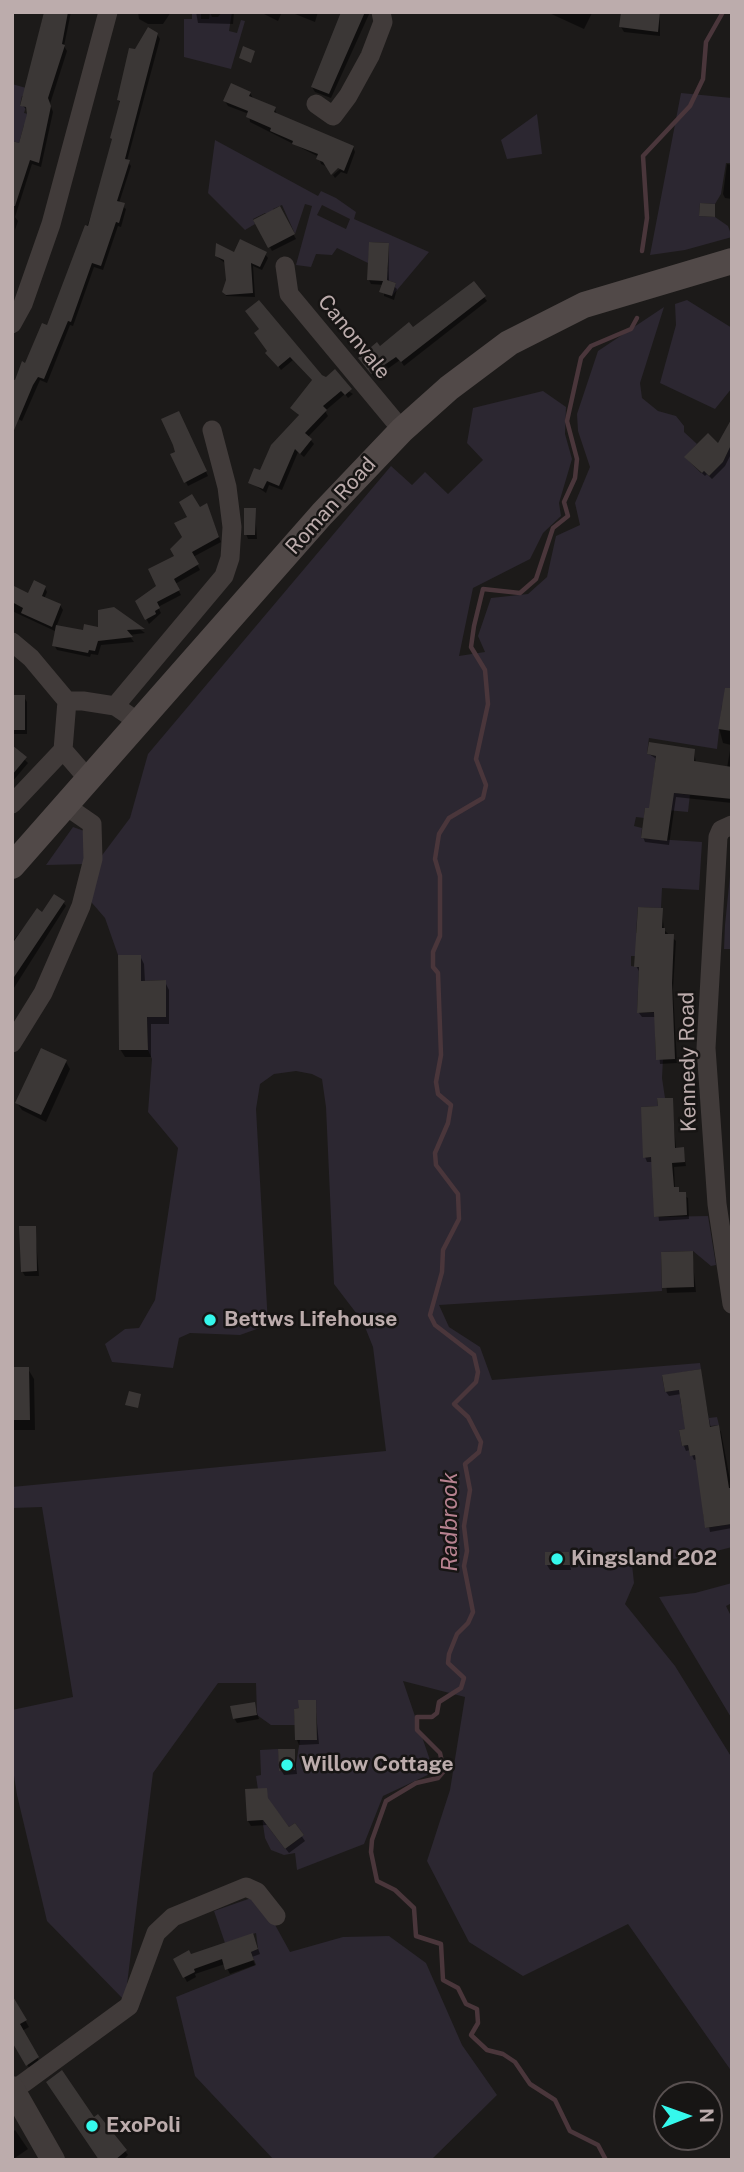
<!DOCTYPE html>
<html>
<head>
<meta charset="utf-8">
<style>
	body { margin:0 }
	#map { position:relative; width:744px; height:2172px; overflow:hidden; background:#1c1a19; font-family:"Public Sans",sans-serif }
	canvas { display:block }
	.frame { position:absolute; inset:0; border:14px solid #bcacac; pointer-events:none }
	.north { position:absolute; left:653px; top:2081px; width:70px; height:70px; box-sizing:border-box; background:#171514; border:2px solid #595151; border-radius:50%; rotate:89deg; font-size:19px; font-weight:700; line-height:28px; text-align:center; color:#bcacac }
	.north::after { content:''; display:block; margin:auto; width:24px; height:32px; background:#35f8ec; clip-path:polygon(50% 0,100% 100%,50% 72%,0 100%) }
</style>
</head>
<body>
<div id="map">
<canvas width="744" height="2172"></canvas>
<div class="frame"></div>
<div class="north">N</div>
</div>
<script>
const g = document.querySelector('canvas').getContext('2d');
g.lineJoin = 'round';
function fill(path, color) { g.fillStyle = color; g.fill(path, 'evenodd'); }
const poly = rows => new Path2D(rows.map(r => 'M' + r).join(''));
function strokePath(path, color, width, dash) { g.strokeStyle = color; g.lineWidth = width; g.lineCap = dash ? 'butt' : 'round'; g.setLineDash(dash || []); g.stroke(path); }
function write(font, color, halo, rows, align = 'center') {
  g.font = font + ' "Public Sans",sans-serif'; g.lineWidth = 5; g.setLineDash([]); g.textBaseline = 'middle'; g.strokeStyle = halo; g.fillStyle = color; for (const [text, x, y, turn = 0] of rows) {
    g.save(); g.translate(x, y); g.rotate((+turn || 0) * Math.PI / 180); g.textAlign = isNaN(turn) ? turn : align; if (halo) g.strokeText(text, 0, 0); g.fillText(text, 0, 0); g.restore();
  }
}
const green = poly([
	[192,12,201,12,201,19,209,19,210,12,212,17,218,17,222,12,232,12,229,31,237,33,241,20,245,21,231,69,184,57,184,19,192,19],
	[12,84,44,93,22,96,20,105,26,107,24,113,41,117,38,128,24,125,19,143,12,141],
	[681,93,732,98,732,163,726,163,721,194,715,204,700,203,699,216,715,217,728,226,732,237,685,250,650,255],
	[537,114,542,154,507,159,501,140],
	[215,140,318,196,321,191,336,198,356,212,354,219,429,252,392,296,396,283,384,279,381,281,382,269,388,269,389,243,370,242,368,263,337,248,332,255,316,254,311,267,296,265,312,206,305,204,295,234,282,205,273,209,276,216,265,213,253,219,255,224,245,230,208,193],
	[322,205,350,219,346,229,317,215],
	[687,300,732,328,732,388,715,409,660,383,676,325,675,304],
	[664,307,640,383,642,398,658,411,676,416,684,426,684,432,697,444,685,457,701,473,704,471,709,476,723,462,732,443,732,698,722,705,717,749,649,738,647,754,656,756,652,790,690,795,689,803,688,812,645,808,644,818,636,817,634,826,642,828,641,838,702,842,699,890,662,888,661,908,638,907,636,933,648,934,654,956,631,956,631,966,639,967,637,1013,662,1012,655,1033,656,1059,663,1059,662,1078,665,1098,657,1099,658,1106,641,1107,664,1148,652,1170,655,1217,708,1216,716,1265,711,1266,693,1251,661,1252,662,1291,439,1305,449,1327,480,1347,492,1380,700,1363,701,1369,662,1376,665,1392,683,1389,680,1399,684,1418,708,1414,709,1418,717,1417,719,1425,679,1430,682,1446,688,1445,690,1455,716,1451,719,1468,726,1467,703,1513,706,1528,732,1524,732,1547,697,1556,632,1564,634,1583,625,1604,675,1666,732,1758,732,2072,628,1924,523,1976,469,1942,427,1861,450,1790,465,1697,403,1681,434,1772,383,1796,364,1844,297,1870,295,1853,284,1855,271,1850,265,1838,256,1776,261,1775,260,1750,278,1749,280,1771,295,1770,300,1740,317,1739,316,1700,299,1701,299,1708,294,1709,295,1725,271,1725,257,1715,256,1683,218,1683,153,1773,125,2001,47,1921,17,1795,12,1763,12,1710,73,1697,42,1507,12,1508,12,1487,386,1451,373,1347,363,1322,334,1284,326,1107,322,1079,312,1074,296,1071,274,1074,260,1084,256,1109,268,1325,240,1335,190,1333,179,1338,173,1368,112,1362,105,1344,125,1329,139,1328,155,1300,178,1148,148,1112,152,1059,148,1050,147,1017,166,1017,165,980,141,981,141,955,118,955,105,918,86,896,100,858,130,818,148,754,391,466,412,485,425,472,448,494,483,460,467,443,473,408,543,391,566,407,565,434,572,459,559,503,561,516,543,533,530,559,473,588,459,656,485,652,478,636,491,598,528,594,547,577,556,536,580,525,575,503,590,467,578,431,577,414,598,351],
	[276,1810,289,1827,295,1823,304,1835,285,1849,263,1820],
	[73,827,87,832,87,864,46,865],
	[732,856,732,949,724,949,725,925],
	[732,1583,732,1603,726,1606,732,1618,732,1719,659,1597,695,1593],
	[254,1897,268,1912,290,1952,343,1937,389,1936,426,1963,462,2045,497,2095,431,2160,274,2160,195,2076,176,1997,256,1965,251,1952,258,1949,256,1933,225,1943,214,1911]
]);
const shadow = poly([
	[44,12,71,12,64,46,67,51,50,104,53,112,41,167,32,164,15,217,18,221,15,230,12,143,21,145,28,111,22,105],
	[138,12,171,12,163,24,148,24,139,19],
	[196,12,234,12,233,24,198,23],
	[260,12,282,12,278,21],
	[290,12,318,12,315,22],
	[342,12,370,12,331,98,315,92,312,87],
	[547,12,592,12,592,13,584,29],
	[622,12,660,12,660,36,624,32,621,27],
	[157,34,160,39,127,161,131,166,119,203,126,209,121,227,118,226,103,270,94,267,73,326,70,325,47,383,40,380,22,421,16,418,99,194,113,141,121,104,118,100,136,51],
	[250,93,253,98,275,109,277,115,353,147,355,152,347,174,341,172,335,178,333,175,346,164,343,161,328,167,321,164,319,157,250,122,249,114,228,106,225,101],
	[727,164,732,165,732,199,725,198,723,194],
	[279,208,296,239,272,251,255,220],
	[388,244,389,282,397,289,394,300,384,296,384,285,371,284,369,280],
	[265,254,268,258,262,270,253,266,255,297,226,296,224,291,227,281,226,264,216,256],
	[484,297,487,301,404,366,400,360,375,378,363,363,380,349,413,330],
	[256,334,353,394,348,398,345,394,325,411,328,416,308,437,314,444,304,457,298,452,282,490,269,485,266,493,250,482,261,472,300,417,294,409,313,381,293,360,281,370],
	[181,418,208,476,188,486,172,455,176,453],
	[732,422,732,452,725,466,712,479,707,474,705,476,689,461,718,446],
	[207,505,221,542,193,557,200,570,175,584,181,595,158,607,161,613,149,624,137,601,158,586,176,556,190,518],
	[255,510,257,539,248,539,246,534],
	[12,587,29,595,45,588,47,592,44,599,60,605,63,610,56,627,84,633,100,629,113,609,145,633,129,635,134,642,101,645,98,655,91,654,90,657,57,650,54,645,57,632,12,611],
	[12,697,24,697,27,702,27,734,12,734],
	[732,704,732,803,676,797,669,845,645,842,643,837,651,810,658,760,649,754,694,751,696,763,727,768,731,745,723,743,719,728],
	[12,747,28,763,12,782],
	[63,902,66,906,12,991,12,942,37,911,42,914],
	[662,910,664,930,676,941,673,989,677,1063,660,1064,656,1017,642,1017,639,1013,639,971,636,966],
	[140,956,144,964,145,982,165,982,169,990,169,1024,151,1024,151,1057,125,1057,120,1049],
	[66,1062,70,1069,46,1122,22,1110,17,1103],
	[672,1100,676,1149,683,1149,686,1166,674,1167,675,1189,688,1198,689,1219,659,1221,653,1162,647,1162,645,1157,660,1108],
	[35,1228,39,1276,25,1276,22,1271],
	[692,1253,696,1292,667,1293,663,1254],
	[12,1369,28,1369,34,1379,35,1430,12,1430],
	[700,1371,711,1429,718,1427,721,1432,732,1490,732,1528,710,1532,697,1459,694,1460,690,1450,686,1451,684,1446,681,1431,687,1430,681,1394,669,1396,666,1392],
	[568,1553,571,1570,550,1570,547,1565],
	[315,1702,319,1744,299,1745,297,1740],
	[254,1703,259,1719,237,1723,234,1718],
	[294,1750,297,1774,284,1775,281,1770],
	[266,1790,269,1803,289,1830,294,1825,305,1841,289,1853,267,1825,251,1826,248,1821],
	[255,1940,260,1954,252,1957,255,1965,230,1974,225,1964,195,1974,196,1977,187,1982,175,1959],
	[15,2003,29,2027,22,2031,41,2064,31,2071,12,2039],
	[94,2120,125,2151,128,2155,123,2160,102,2160],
	[15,2130,28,2149,12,2160,12,2133]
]);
const stream = poly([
	[642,251,647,218,643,156,690,106,703,79,706,42,723,12],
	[606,2160,598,2145,570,2131,555,2100,530,2084,515,2062,503,2054,487,2050,471,2035,478,2023,477,2009,466,2004,458,1988,443,1980,441,1944,416,1936,414,1908,395,1890,377,1881,371,1852,372,1840,386,1801,416,1783,438,1778,444,1771,440,1753,417,1730,417,1717,432,1717,437,1713,439,1702,461,1688,464,1678,448,1663,449,1654,457,1634,468,1623,473,1612,464,1566,467,1551,464,1526,470,1490,465,1464,479,1452,481,1442,468,1417,454,1404,476,1382,478,1372,474,1355,435,1325,430,1315,442,1272,443,1250,459,1219,458,1194,436,1165,435,1153,448,1123,451,1105,438,1094,436,1082,441,1055,438,973,433,967,433,952,440,936,440,876,435,859,439,834,449,818,483,798,486,785,476,759,488,704,485,670,471,647,474,626,483,589,520,593,536,579,553,528,568,516,564,502,575,478,577,459,567,421,581,358,591,346,631,329,637,318]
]);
const building = poly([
	[44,12,68,12,62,44,65,45,48,98,51,106,39,163,30,160,15,206,12,206,12,141,19,143,27,114,26,107,20,106],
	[341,12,365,12,329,94,311,87],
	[621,12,660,12,658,32,619,27],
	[148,27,158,33,125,159,130,160,117,201,125,203,119,223,116,222,101,266,92,263,71,322,68,321,44,379,38,377,33,385,12,435,12,379,15,380,22,361,25,363,42,323,47,325,85,225,88,226,112,139,110,138,120,101,117,100,129,48,135,49],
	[243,46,255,51,251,63,239,58],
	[231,83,251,92,249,96,276,107,274,112,354,146,344,171,338,168,331,175,323,162,316,159,318,154,292,144,293,141,270,131,271,128,246,117,248,111,223,101],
	[700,203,715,204,715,217,699,216],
	[280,206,295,234,268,248,253,220],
	[240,239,267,252,260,267,251,263,253,293,226,295,222,292,226,280,224,260,215,256,216,243,234,252],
	[369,242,389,243,387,280,396,283,392,296,379,292,383,281,367,280],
	[474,281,486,296,401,362,396,357,371,374,358,358,377,342,380,346,409,322,413,327],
	[259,300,322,375,326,377,335,369,352,389,345,395,341,391,323,406,327,410,305,433,312,439,300,454,295,449,279,486,267,481,263,489,248,483,254,468,260,470,271,445,299,415,290,408,312,380,290,357,278,367,265,353,267,351,254,333,259,329,245,311],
	[179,411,207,471,184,483,170,454,175,452,173,445,161,419],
	[732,418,732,443,723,462,709,476,704,471,702,473,684,457,708,433,718,443],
	[192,494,200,507,207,503,219,537,192,552,199,564,174,579,180,590,157,602,160,608,155,611,156,614,145,620,135,601,156,586,148,569,174,556,170,549,182,537,174,523,187,517,179,502],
	[244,508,256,508,255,535,244,535],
	[34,580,46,586,42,596,61,604,52,627,21,613,23,608,12,602,12,585,28,593],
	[114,607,145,629,127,630,133,637,98,641,95,651,89,650,88,653,52,646,56,625,83,630,84,624,98,627,98,610],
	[725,688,732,688,732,731,718,729],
	[12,695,25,695,25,730,12,730],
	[649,742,695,749,694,761,732,767,732,799,674,793,667,841,641,838,645,808,649,808,656,756,647,754],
	[12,745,27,757,12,775],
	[54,894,65,901,12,980,12,944,37,908,42,912],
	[638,907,663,908,662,928,665,928,665,934,674,934,672,983,675,1059,656,1060,654,1012,637,1013,639,967,634,967],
	[118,955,141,955,141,981,166,980,166,1017,147,1017,148,1050,119,1050],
	[41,1048,67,1060,41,1115,15,1103],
	[657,1098,673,1098,675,1148,684,1147,685,1162,672,1163,674,1187,679,1187,679,1192,686,1192,687,1215,654,1217,651,1157,643,1158,641,1107,658,1106],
	[19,1226,36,1226,37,1271,21,1272],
	[693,1251,694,1287,662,1288,661,1252],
	[12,1367,29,1367,30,1420,12,1420],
	[701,1369,710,1427,719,1425,729,1488,732,1488,732,1524,705,1528,695,1455,690,1456,688,1445,682,1446,679,1430,685,1429,679,1390,665,1392,662,1375],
	[129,1391,141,1394,138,1408,125,1405],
	[545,1552,569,1552,570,1565,545,1565],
	[298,1700,316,1700,317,1740,295,1740,294,1709,299,1708],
	[255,1702,257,1715,233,1719,230,1706],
	[278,1749,295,1749,295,1770,279,1771],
	[267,1788,268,1798,289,1827,295,1823,304,1835,285,1849,263,1820,247,1821,245,1789],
	[253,1933,258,1949,251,1952,254,1960,225,1970,222,1959,194,1969,195,1972,183,1978,173,1959,189,1950,191,1954],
	[12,1995,27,2020,20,2024,39,2057,26,2066,12,2042],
	[62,2070,94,2117,98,2114,127,2150,115,2160,99,2160,46,2082]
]);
const minor = poly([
	[316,104,333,116,348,96,370,56,383,22,381,12],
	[285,266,289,294,402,430],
	[12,324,23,304,51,224,108,12],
	[12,642,31,658,67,701],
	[67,701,63,750,89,780],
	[67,701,83,701,115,706,140,723],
	[115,706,224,576,230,558,232,527,227,487,212,430],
	[12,804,63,750],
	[732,825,721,830,718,837,706,1048,717,1204,732,1304],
	[12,1043,43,993,81,906,93,859,92,824,66,806],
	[14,2090,129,2006,156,1933,173,1917,246,1887,257,1892,276,1916]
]);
const tertiary = poly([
	[12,2088,53,2160]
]);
const secondary = poly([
	[12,866,322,514,402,430,449,388,509,343,584,305,732,261]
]);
const markers = [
	[210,1320,7,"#35f8ec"],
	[557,1559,7,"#35f8ec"],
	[287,1765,7,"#35f8ec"],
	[92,2126,7,"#35f8ec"]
];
const streetNames = [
	["Canonvale",354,337,51],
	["Roman Road",331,506,-48],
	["Kennedy Road",688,1062,-91]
];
const poiNames = [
	["Bettws Lifehouse",224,1320],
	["Kingsland 202",571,1559],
	["Willow Cottage",301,1765],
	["ExoPoli",106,2126]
];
const waterNames = [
	["Radbrook",450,1522,-90]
];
fill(green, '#2c2731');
fill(shadow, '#0007');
strokePath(stream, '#4a363b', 4.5);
fill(building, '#3b3736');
strokePath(minor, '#413b3a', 19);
strokePath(tertiary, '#413b3a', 24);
strokePath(secondary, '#514948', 26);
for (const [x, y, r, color] of markers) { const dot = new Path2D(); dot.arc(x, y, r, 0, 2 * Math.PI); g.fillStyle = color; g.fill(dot); strokePath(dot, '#171514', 2.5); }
write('21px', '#bcacac', '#171514', streetNames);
write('bold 21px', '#bcacac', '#171514', poiNames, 'left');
write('italic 23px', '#b78290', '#171514', waterNames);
</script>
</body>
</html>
